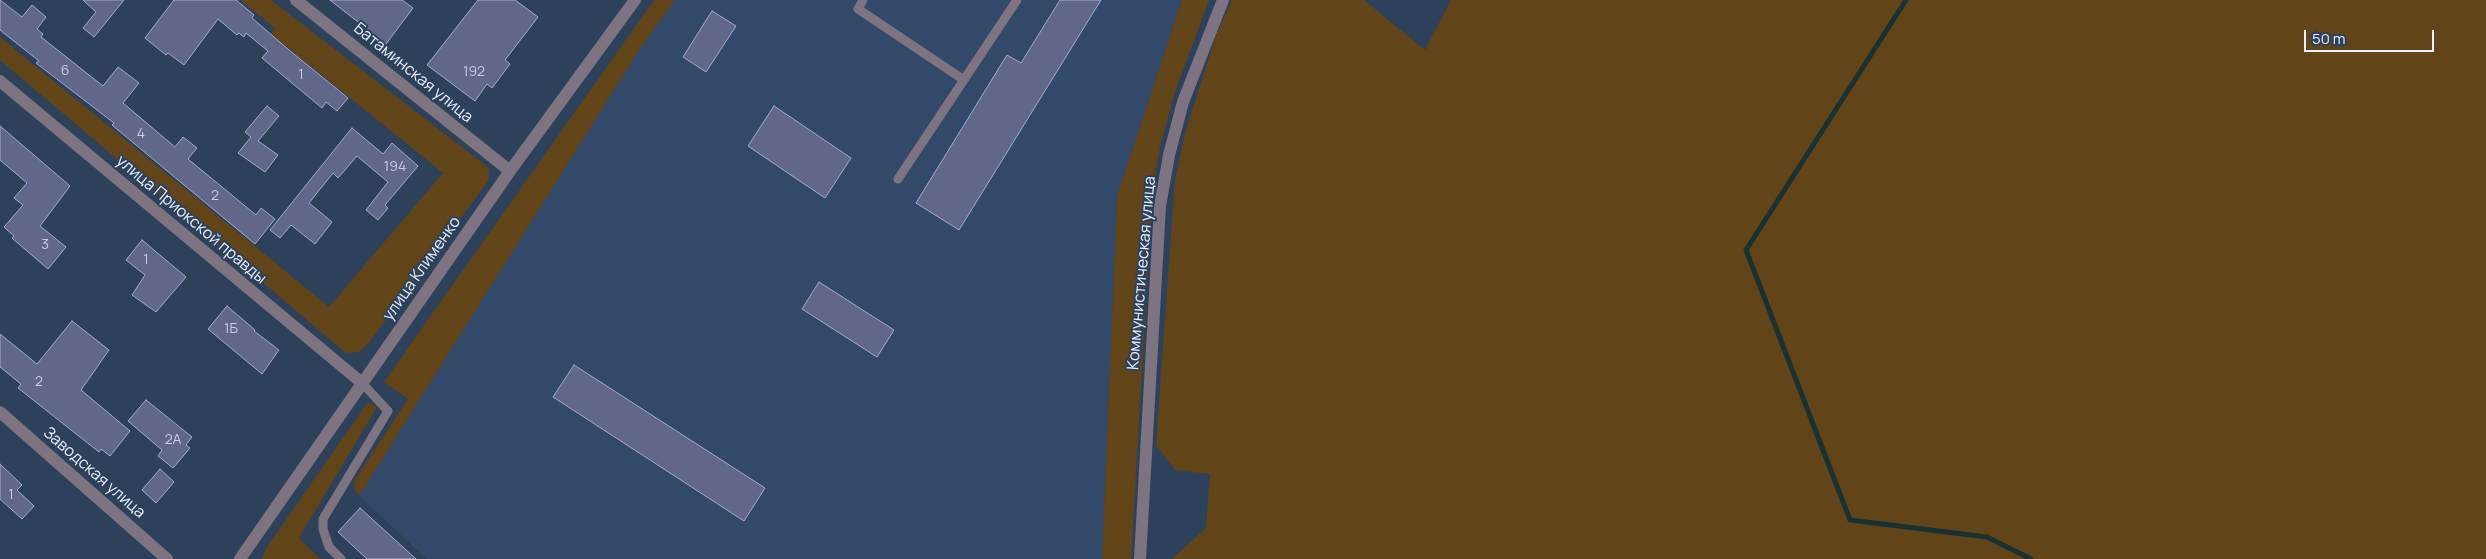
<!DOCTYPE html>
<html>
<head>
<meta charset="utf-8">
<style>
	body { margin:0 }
	#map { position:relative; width:2486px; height:559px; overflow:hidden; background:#2e415b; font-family:Manrope,sans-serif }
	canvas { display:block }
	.scale { position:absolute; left:2304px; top:30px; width:130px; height:22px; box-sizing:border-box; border:2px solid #e7f0fe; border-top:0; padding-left:6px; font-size:15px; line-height:18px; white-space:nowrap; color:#e7f0fe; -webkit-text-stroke:4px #2e415b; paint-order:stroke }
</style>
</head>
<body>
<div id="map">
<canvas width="2486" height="559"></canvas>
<div class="scale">50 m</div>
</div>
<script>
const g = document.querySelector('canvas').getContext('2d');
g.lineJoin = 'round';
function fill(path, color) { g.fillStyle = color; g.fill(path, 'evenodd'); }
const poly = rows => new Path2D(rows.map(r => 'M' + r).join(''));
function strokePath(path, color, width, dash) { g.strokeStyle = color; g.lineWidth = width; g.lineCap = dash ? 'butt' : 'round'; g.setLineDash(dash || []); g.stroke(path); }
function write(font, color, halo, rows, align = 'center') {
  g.font = font + ' Manrope,sans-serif'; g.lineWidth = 4; g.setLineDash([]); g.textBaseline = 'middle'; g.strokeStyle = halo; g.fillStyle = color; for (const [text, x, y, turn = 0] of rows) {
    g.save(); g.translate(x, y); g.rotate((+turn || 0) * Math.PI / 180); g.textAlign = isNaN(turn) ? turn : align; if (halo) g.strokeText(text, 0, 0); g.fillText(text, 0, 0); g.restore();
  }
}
const built = poly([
	[675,0,1182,0,1117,196,1102,559,427,559,359,496,639,50]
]);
const green = poly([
	[240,0,271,0,489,168,488,181,368,344,358,352,346,353,0,60,0,37,329,307,443,173,271,34,275,28],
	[654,0,675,0,639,50,359,496,355,490,354,481,408,399,384,382],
	[1182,0,1209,0,1175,92,1160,147,1152,193,1131,559,1102,559,1117,196],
	[1232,0,1364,0,1425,50,1451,0,2486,0,2486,559,1172,559,1206,528,1210,474,1175,470,1156,445,1175,180,1185,133,1216,36],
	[368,402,377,407,299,538,320,559,262,559,267,547]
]);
const stream = poly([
	[1906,0,1746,250,1850,520,1987,537,2031,559]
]);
const building = poly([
	[0,0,22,17,32,5,46,17,37,29,43,34,41,37,103,86,118,67,139,83,123,103,175,147,183,137,197,148,188,159,256,215,261,208,275,219,255,244,112,125,114,123,36,63,39,61,0,30,0,0],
	[83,0,124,0,94,37,83,28,96,12,83,0],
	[174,0,236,0,254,15,252,18,289,50,348,98,337,111,326,102,322,108,262,58,268,51,246,33,244,37,239,33,237,35,218,19,184,65,168,53,166,55,145,38,174,0],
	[330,0,402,0,413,8,386,44,330,0],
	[478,0,515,0,538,17,505,60,510,64,492,88,487,84,475,101,427,65,478,0],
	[1060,0,1101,0,959,230,916,203,1007,55,1021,63,1060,0],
	[712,11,736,26,706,72,683,57,712,11],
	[267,106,279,116,258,141,278,155,265,172,238,153,251,137,245,132,267,106],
	[774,106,851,158,825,198,748,146,774,106],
	[0,126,70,186,40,226,66,247,48,269,12,238,14,236,4,227,23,205,14,198,27,183,0,160,0,126],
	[352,128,383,154,392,143,418,166,385,205,388,208,378,220,366,210,388,182,357,156,338,178,333,173,309,203,332,222,315,244,291,225,280,238,270,230,352,128],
	[142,240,186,277,156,312,132,295,145,275,126,260,142,240],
	[819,282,894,330,877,357,802,309,819,282],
	[227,306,255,330,254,331,279,350,262,374,208,329,227,306],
	[72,321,109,350,81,390,130,431,110,456,101,449,99,452,18,388,21,384,0,367,0,334,37,364,72,321],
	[574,365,765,488,744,521,553,397,574,365],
	[146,400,192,437,186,445,190,448,173,468,158,456,162,450,128,421,146,400],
	[0,464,22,485,17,490,34,506,22,519,0,499,0,464],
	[160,469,174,482,156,503,142,490,160,469],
	[360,508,416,559,367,559,338,532,360,508]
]);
const lane = poly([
	[863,0,858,9,964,80],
	[898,179,1017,0],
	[341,559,329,547,323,529,323,519,388,411,362,383]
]);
const street = poly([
	[296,0,510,171],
	[0,81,362,383],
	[0,412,167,559],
	[240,559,510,171,635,0],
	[1140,559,1160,206,1169,155,1183,102,1223,0]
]);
const numberNames = [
	["6",65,71],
	["192",474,72],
	["1",301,75],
	["4",141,134],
	["194",395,167],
	["2",215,196],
	["3",45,245],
	["1",146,260],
	["1Б",231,329],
	["2",39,382],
	["2А",173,440],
	["1",11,495]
];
const streetNames = [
	["Батаминская улица",413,73,39],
	["улица Приокской правды",191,220,40],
	["улица Клименко",422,269,-55],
	["Коммунистическая улица",1142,273,-85],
	["Заводская улица",94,473,41]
];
fill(built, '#334969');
fill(green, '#614518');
strokePath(stream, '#1a3131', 5);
fill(building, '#616788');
strokePath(building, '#a3aacd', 1);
strokePath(lane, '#7e7481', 9);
strokePath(street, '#7e7481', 12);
write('14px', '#c6cee0', null, numberNames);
write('16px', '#e7f0fe', '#2e415b', streetNames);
</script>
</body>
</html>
